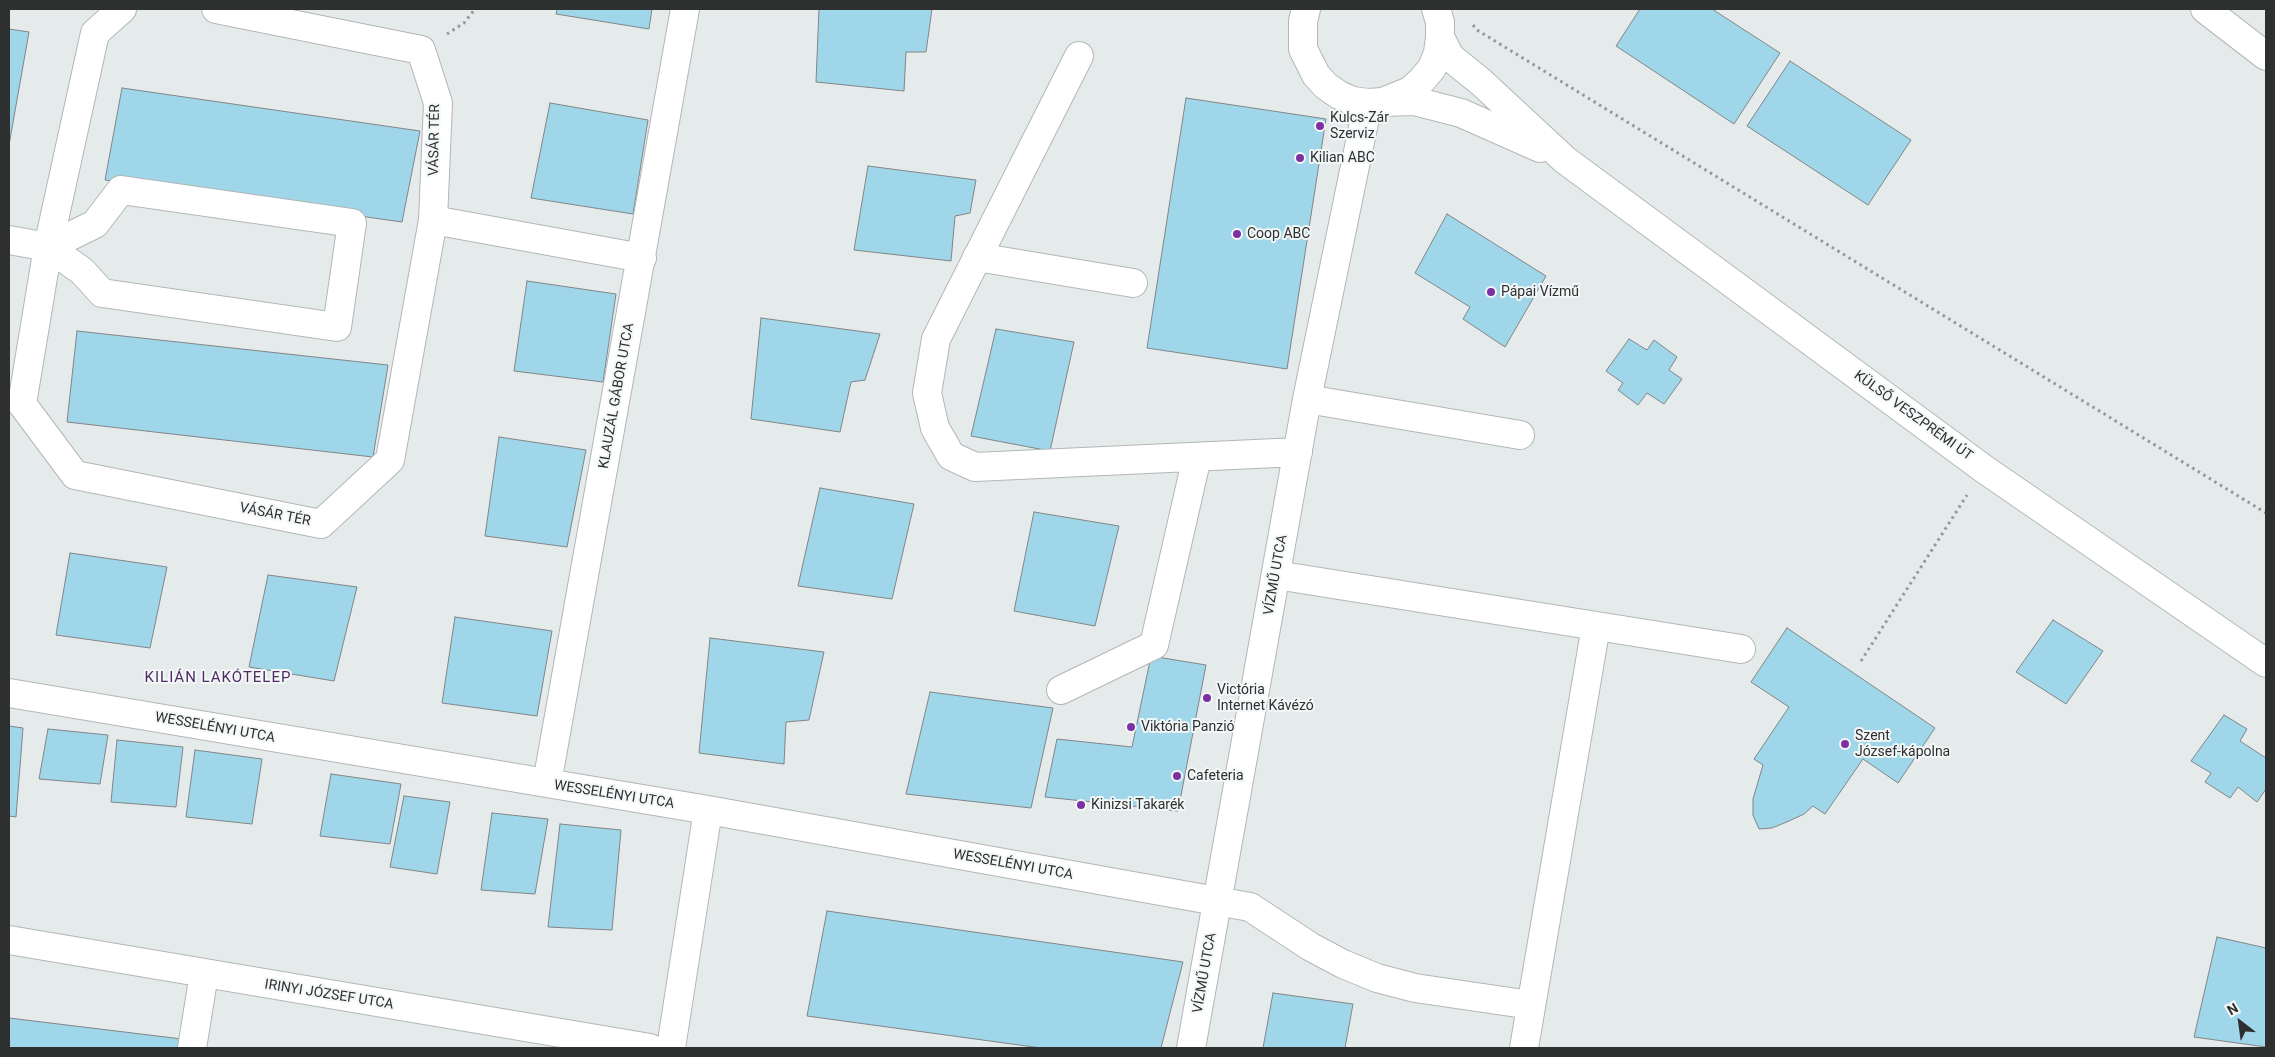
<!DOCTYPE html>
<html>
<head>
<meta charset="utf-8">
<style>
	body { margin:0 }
	#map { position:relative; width:2275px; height:1057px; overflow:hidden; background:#e5eaea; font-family:Roboto,sans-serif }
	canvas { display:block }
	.frame { position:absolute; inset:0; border:10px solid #2e3030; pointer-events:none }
	.north { position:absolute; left:2215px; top:997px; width:50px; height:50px; -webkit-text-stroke:4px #f3f7f7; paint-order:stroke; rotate:330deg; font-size:14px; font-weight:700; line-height:20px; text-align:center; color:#2e3030 }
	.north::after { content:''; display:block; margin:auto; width:18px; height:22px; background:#2e3030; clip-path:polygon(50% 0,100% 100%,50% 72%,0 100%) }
</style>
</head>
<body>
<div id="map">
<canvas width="2275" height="1057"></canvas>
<div class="frame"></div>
<div class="north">N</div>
</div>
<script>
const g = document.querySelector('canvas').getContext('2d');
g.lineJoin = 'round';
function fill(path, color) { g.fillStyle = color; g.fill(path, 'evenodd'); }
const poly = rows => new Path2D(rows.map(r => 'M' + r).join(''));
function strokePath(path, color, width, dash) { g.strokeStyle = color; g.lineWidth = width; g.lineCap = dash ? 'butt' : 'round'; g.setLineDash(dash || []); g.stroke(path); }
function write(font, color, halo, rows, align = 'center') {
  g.font = font + ' Roboto,sans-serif'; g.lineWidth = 4; g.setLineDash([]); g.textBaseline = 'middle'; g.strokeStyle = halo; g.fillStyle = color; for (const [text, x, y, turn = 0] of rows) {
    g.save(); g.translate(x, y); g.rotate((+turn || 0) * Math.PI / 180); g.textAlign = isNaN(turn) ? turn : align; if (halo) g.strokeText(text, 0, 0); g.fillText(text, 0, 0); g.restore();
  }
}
const building = poly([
	[557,9,652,9,649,29,556,14,557,9],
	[819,9,932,9,926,52,906,52,904,91,816,82,819,9],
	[1640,9,1712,9,1780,53,1734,124,1616,46,1640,9],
	[9,29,29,32,9,145,9,29],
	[1790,61,1911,140,1868,205,1747,126,1790,61],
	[122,88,420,131,402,222,105,180,122,88],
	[1186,98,1326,119,1287,369,1147,348,1186,98],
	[550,103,648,120,633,214,531,198,550,103],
	[868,166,976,180,970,213,955,216,951,261,854,250,868,166],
	[1447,214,1546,276,1505,347,1463,319,1470,307,1415,273,1447,214],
	[527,281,616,294,603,382,514,371,527,281],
	[761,318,880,334,865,380,851,382,840,432,751,419,761,318],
	[996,329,1074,342,1050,451,971,436,996,329],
	[77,331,388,365,373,457,67,422,77,331],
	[1629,339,1647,350,1654,340,1677,357,1669,370,1682,379,1664,404,1647,393,1638,405,1618,390,1623,383,1606,371,1629,339],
	[499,437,586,450,567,547,485,536,499,437],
	[820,488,914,504,892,599,798,586,820,488],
	[1034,512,1119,526,1095,626,1014,611,1034,512],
	[70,553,167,567,150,648,56,635,70,553],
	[268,575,357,587,334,681,249,667,268,575],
	[455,617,552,631,537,716,442,703,455,617],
	[2053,620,2103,651,2066,704,2016,672,2053,620],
	[1787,628,1935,728,1898,783,1863,759,1825,814,1813,806,1804,814,1789,821,1772,828,1759,829,1753,815,1753,799,1763,765,1754,759,1789,707,1751,682,1787,628],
	[710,638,824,652,809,720,786,722,784,764,699,753,710,638],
	[1151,656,1206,665,1178,811,1045,797,1057,739,1132,747,1151,656],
	[930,692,1053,708,1031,808,906,794,930,692],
	[2224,715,2247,729,2240,741,2266,758,2266,789,2257,802,2238,787,2230,798,2205,782,2211,773,2191,761,2224,715],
	[9,726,23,728,16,817,9,816,9,726],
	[48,729,108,735,100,784,39,779,48,729],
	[117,740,183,747,176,807,111,802,117,740],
	[195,750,262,759,252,824,186,817,195,750],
	[331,774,401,784,390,844,320,836,331,774],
	[404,796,450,802,437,874,390,867,404,796],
	[492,813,548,819,535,894,481,890,492,813],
	[560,824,621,830,612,930,548,927,560,824],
	[827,911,1183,962,1161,1048,1041,1048,807,1016,827,911],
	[2217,937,2266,948,2266,1047,2194,1037,2217,937],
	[1273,993,1353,1004,1345,1048,1263,1048,1273,993],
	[9,1018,182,1039,180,1048,9,1048,9,1018]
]);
const path = poly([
	[1473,25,1477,30,2266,513],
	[447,34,464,23,475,9],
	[1861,661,1967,495]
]);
const minor = poly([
	[122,9,95,33,48,247,22,404,75,475,321,524,390,460,433,220,438,103,421,50,216,9],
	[2205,9,2266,56],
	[1440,37,1450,57,1481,82,1565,160,1984,469,2266,663],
	[1079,56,936,339,927,393,935,428,951,456,975,467,1298,452],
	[1383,102,1414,101,1461,113,1540,148],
	[433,220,642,258],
	[9,240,48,247,82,271,102,293,337,327,352,223,121,190,95,224,48,247],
	[977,257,1133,283],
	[1307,399,1520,435],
	[1276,575,1741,649],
	[1061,690,1154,645,1197,457],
	[9,693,708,810,1250,907,1311,947,1343,964,1377,978,1415,988,1531,1005],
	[547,783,685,9],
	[9,940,650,1048],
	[192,1048,204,974],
	[671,1048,708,810],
	[1191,1048,1307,399,1368,103],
	[1524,1048,1596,626]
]);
const major = poly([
	[1306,9,1303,21,1303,49,1316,75,1326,86,1339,95,1353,101,1368,103,1383,102,1410,91,1422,80,1432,68,1438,53,1440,37,1440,22,1436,9]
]);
const markers = [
	[1320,126,5,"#7c30a1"],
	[1300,158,5,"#7c30a1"],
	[1237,234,5,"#7c30a1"],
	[1491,292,5,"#7c30a1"],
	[1207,698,5,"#7c30a1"],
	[1131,727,5,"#7c30a1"],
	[1845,744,5,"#7c30a1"],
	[1177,776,5,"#7c30a1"],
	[1081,805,5,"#7c30a1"]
];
const poiNames = [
	["Kulcs-Zár",1330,118],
	["Szerviz",1330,134],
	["Kilian ABC",1310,158],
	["Coop ABC",1247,234],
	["Pápai Vízmű",1501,292],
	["Victória",1217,690],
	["Internet Kávézó",1217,706],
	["Viktória Panzió",1141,727],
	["Szent",1855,736],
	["József-kápolna",1855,752],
	["Cafeteria",1187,776],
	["Kinizsi Takarék",1091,805]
];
const streetNames = [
	["VÁSÁR TÉR",435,140,-89],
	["KLAUZÁL GÁBOR UTCA",617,396,-80],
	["KÜLSŐ VESZPRÉMI ÚT",1913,416,36],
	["VÁSÁR TÉR",275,515,11],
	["VÍZMŰ UTCA",1276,575,-80],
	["WESSELÉNYI UTCA",215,728,10],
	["WESSELÉNYI UTCA",614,795,9],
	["WESSELÉNYI UTCA",1013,865,10],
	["VÍZMŰ UTCA",1205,973,-80],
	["IRINYI JÓZSEF UTCA",329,995,9]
];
const neighbourhoodNames = [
	["KILIÁN LAKÓTELEP",218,678]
];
fill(building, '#a0d6e9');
strokePath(building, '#818586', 1);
strokePath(minor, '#b3b7b7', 30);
strokePath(major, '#b3b7b7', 30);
strokePath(path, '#949898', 3, [2.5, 4]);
strokePath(minor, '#fff', 28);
strokePath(major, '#fff', 28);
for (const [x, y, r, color] of markers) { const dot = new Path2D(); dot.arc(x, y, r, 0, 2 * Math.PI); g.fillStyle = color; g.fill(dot); strokePath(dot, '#f3f7f7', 2); }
write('14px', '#2e3030', '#f3f7f7', poiNames, 'left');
write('14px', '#2e3030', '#f3f7f7', streetNames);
g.letterSpacing = '1px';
write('15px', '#4f2b62', '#f3f7f7', neighbourhoodNames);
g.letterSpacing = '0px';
</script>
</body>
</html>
